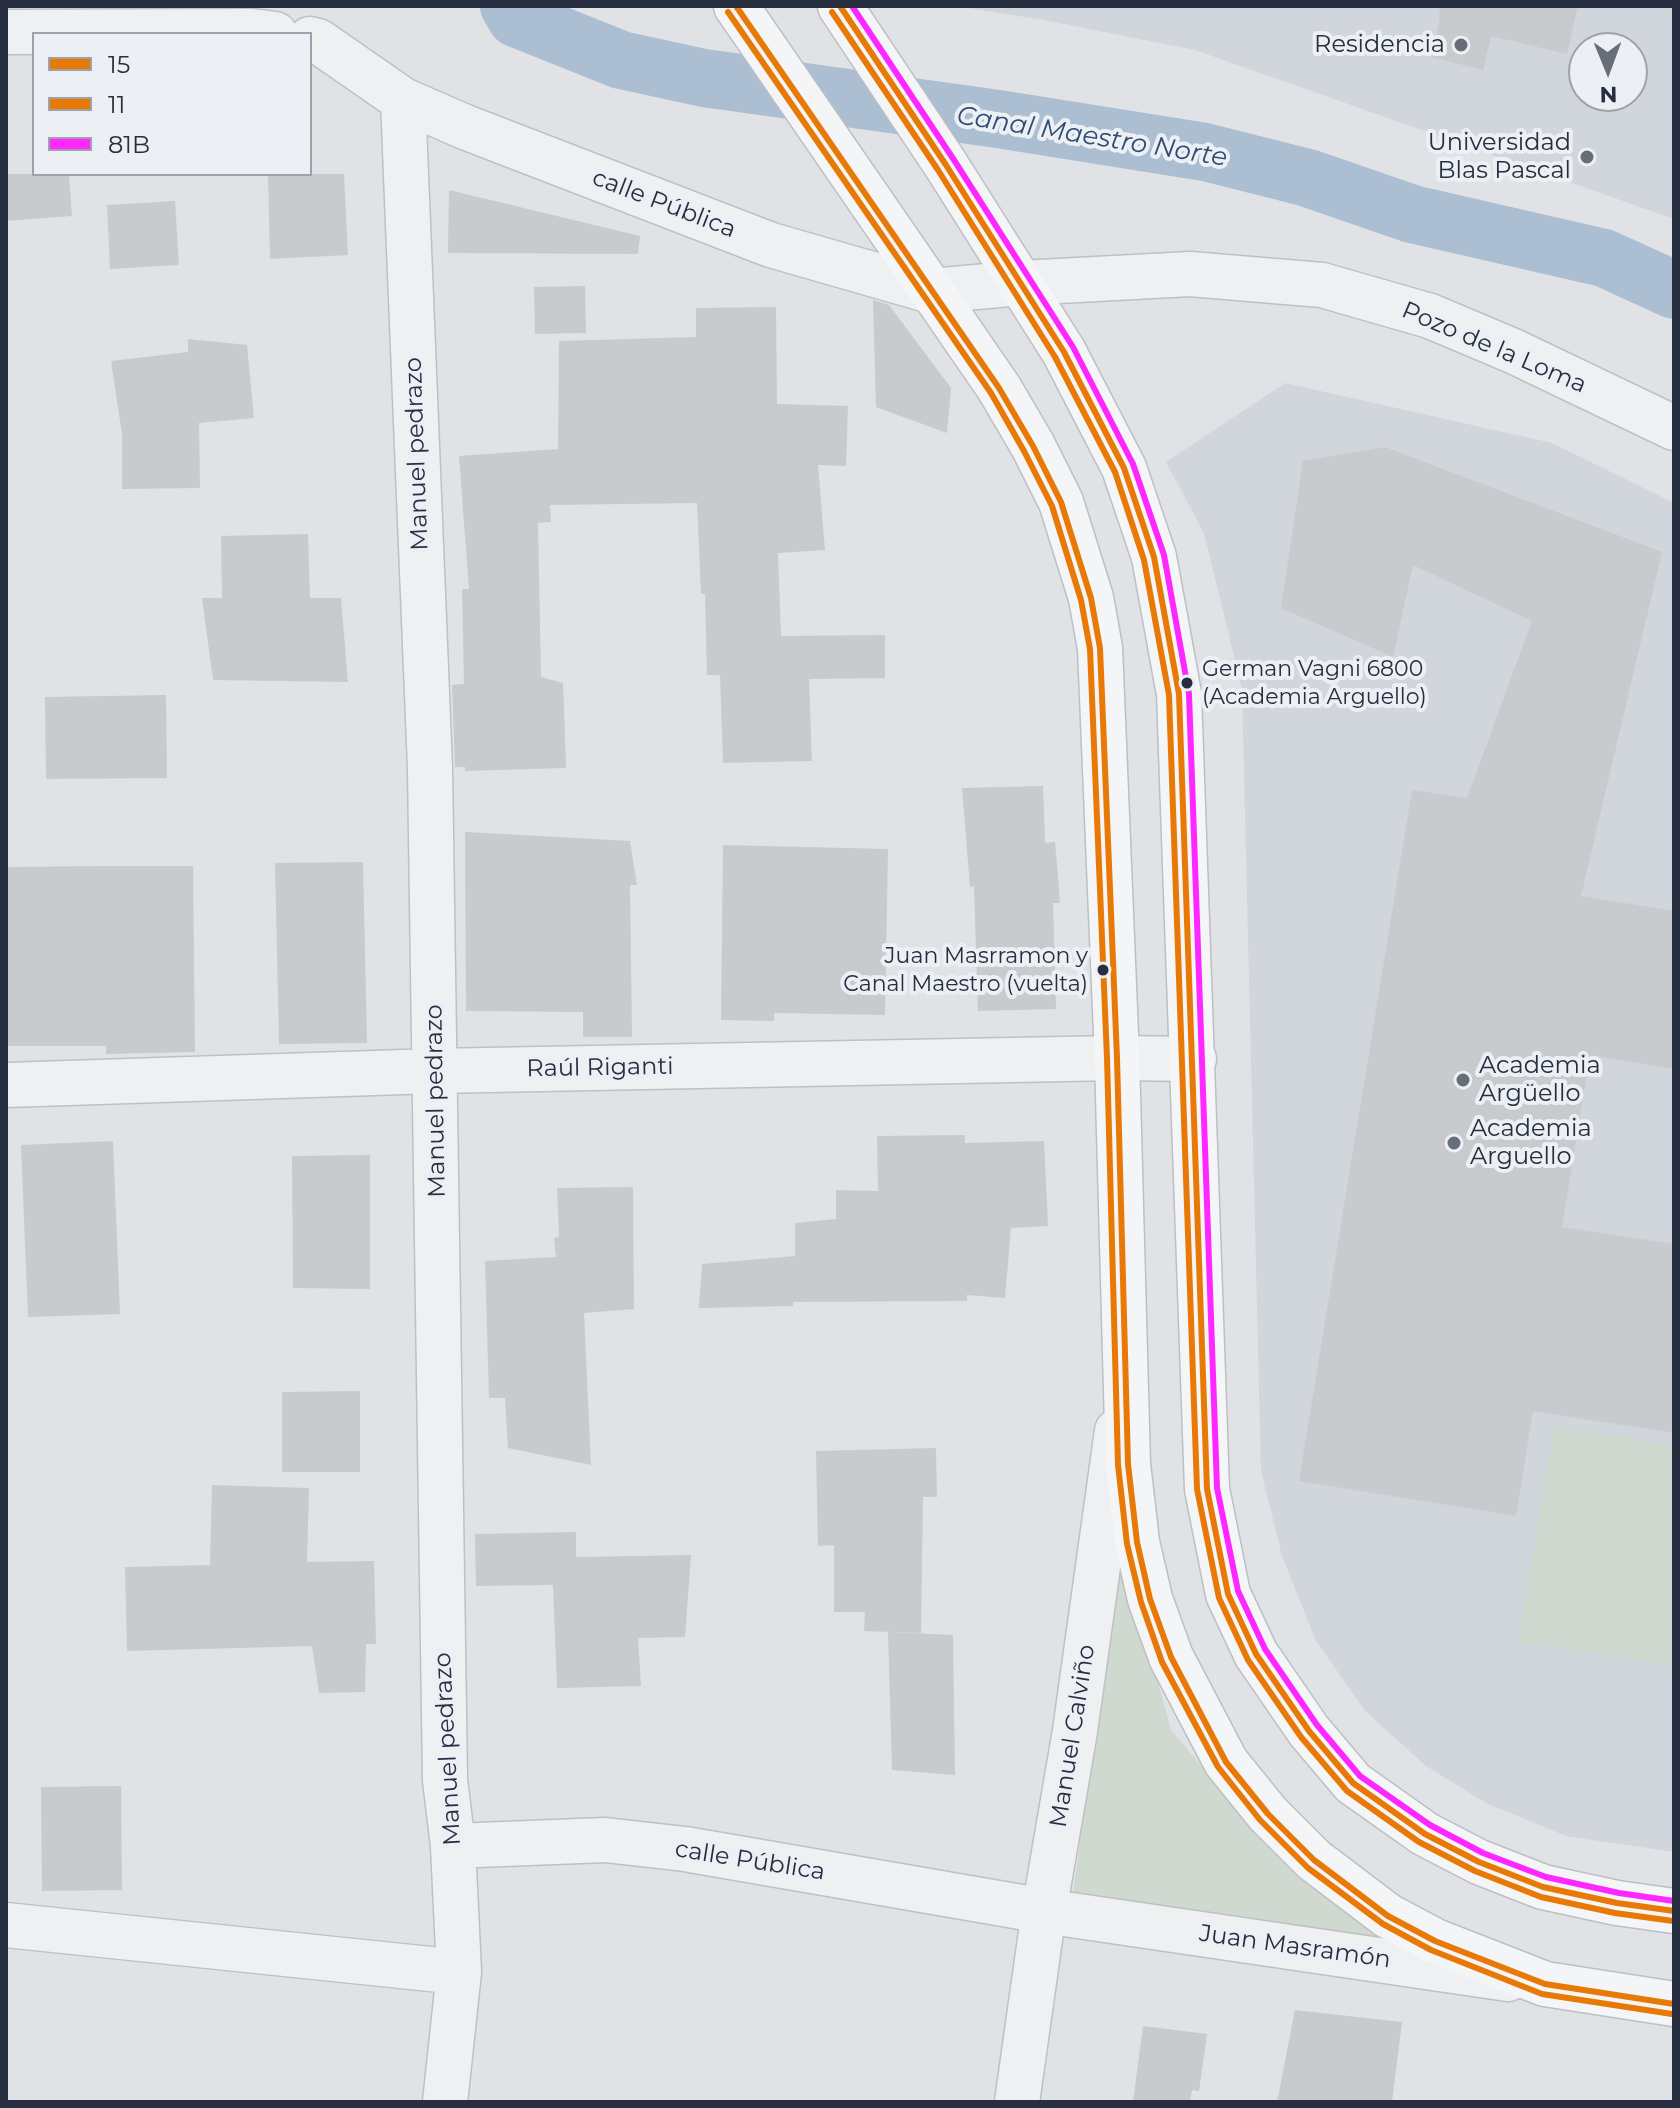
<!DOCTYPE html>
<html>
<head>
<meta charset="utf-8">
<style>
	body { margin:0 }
	#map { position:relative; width:1680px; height:2108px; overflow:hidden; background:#e0e2e5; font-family:Montserrat,sans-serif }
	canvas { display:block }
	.frame { position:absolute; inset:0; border:8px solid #262e3f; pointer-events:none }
	.legend { position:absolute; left:32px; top:32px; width:280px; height:144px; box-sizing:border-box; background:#ecf0f5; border:2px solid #9da2ac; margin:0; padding:10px 14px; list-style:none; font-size:24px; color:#262e3f }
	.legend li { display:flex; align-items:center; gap:16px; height:40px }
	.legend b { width:40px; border:2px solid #9da2ac }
	.north { position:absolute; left:1568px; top:32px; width:80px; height:80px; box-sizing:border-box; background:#ecf0f5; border:2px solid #9da2ac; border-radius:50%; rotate:179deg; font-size:22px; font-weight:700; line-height:32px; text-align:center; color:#262e3f }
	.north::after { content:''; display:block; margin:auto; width:28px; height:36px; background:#676d79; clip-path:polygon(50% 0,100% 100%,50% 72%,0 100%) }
</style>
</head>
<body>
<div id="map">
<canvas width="1680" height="2108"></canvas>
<div class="frame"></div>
<ul class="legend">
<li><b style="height:10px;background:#e97906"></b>15</li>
<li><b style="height:10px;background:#e97906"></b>11</li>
<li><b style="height:10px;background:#fe27ff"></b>81B</li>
</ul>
<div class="north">N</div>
</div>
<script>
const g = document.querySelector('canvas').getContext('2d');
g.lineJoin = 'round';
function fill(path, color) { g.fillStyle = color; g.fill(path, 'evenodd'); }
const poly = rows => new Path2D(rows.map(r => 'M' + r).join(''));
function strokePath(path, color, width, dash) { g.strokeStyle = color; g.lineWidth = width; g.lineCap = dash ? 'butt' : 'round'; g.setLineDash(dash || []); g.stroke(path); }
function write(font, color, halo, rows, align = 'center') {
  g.font = font + ' Montserrat,sans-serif'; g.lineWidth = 8; g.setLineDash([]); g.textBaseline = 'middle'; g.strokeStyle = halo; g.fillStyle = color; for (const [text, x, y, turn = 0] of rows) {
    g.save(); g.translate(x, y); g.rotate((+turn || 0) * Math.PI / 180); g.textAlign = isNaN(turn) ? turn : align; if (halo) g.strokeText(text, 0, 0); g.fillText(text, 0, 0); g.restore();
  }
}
const built = poly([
	[955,6,1674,6,1674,219,1195,50,1044,20],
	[1584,48,1632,48,1632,96,1584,96],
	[1285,383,1552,443,1674,503,1674,1852,1566,1836,1486,1803,1426,1766,1366,1712,1316,1641,1282,1556,1261,1471,1242,689,1204,533,1166,462]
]);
const green = poly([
	[1554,1426,1674,1446,1674,1665,1518,1642],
	[1119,1539,1171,1730,1277,1855,1387,1944,1073,1895]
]);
const canal = poly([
	[509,6,516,18,621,60,704,78,998,119,1205,152,1308,178,1412,214,1604,258,1674,290]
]);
const building = poly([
	[1440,6,1578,6,1567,54,1491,36,1483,70,1431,57,1439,23],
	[6,174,69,174,72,216,6,221],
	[268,174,344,174,348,255,270,259],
	[449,190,640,236,638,254,448,253],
	[175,201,179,265,110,269,107,205],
	[585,286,586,333,535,334,534,287],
	[873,300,889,305,951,388,947,433,876,407],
	[776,307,777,404,848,406,846,466,818,465,825,550,778,553,781,636,885,635,885,678,809,679,812,761,723,763,720,675,707,675,705,594,701,594,697,503,550,505,551,522,538,523,541,677,563,683,566,768,465,771,465,767,455,767,452,685,464,684,462,589,469,589,459,456,558,449,559,341,696,337,696,308],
	[188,339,247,345,254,418,199,423,200,488,122,489,122,434,111,361,188,352],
	[1385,447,1662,552,1581,896,1674,911,1674,1069,1590,1055,1562,1227,1674,1244,1674,1433,1533,1411,1516,1516,1299,1481,1412,790,1467,798,1532,621,1413,565,1393,657,1281,608,1303,461],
	[308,534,310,598,341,598,348,682,213,680,202,598,222,598,221,536],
	[166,695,167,778,46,779,45,697],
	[1043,786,1045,843,1055,842,1060,903,1053,903,1056,1009,978,1011,974,886,970,887,962,788],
	[465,832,630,841,637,885,630,885,632,1037,583,1037,583,1012,466,1011],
	[723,845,888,849,885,1015,774,1013,774,1021,721,1020],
	[363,862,367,1043,279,1044,275,863],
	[104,866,193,866,195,1052,106,1054,106,1046,6,1046,6,867],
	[965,1135,965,1143,1044,1141,1048,1226,1011,1228,1005,1298,967,1295,967,1301,793,1302,793,1306,699,1308,702,1264,795,1256,795,1223,836,1219,836,1190,878,1191,877,1136],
	[113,1141,120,1314,28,1317,21,1145],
	[370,1155,370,1289,293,1288,292,1156],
	[633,1187,634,1309,584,1313,591,1465,508,1448,505,1398,489,1398,485,1261,556,1257,554,1238,559,1237,557,1188],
	[360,1391,360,1472,282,1472,282,1392],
	[936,1448,937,1497,923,1497,921,1633,864,1631,865,1612,834,1612,834,1545,818,1546,816,1451],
	[212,1485,309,1488,307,1562,374,1561,376,1644,366,1644,365,1692,319,1693,312,1646,127,1651,125,1567,210,1565],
	[576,1532,576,1557,691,1555,685,1637,638,1638,641,1686,557,1688,553,1585,476,1586,475,1534],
	[888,1632,953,1635,955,1775,892,1770],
	[121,1786,122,1890,42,1891,41,1787],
	[1295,2010,1402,2022,1392,2102,1277,2102],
	[1143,2026,1207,2034,1199,2091,1192,2090,1190,2102,1133,2102]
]);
const minor = poly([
	[6,32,252,31,275,34],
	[310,39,318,41,403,100,465,127,771,245,931,291,1021,283,1190,274,1322,285,1430,316,1513,351,1674,428],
	[403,100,430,768,445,1780,453,1846,459,1972,445,2102],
	[6,1085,435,1071,1117,1058,1194,1059],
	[453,1846,605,1840,685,1849,1044,1911,1508,1979],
	[6,1925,459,1972],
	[1017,2102,1044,1911,1075,1731,1117,1431]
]);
const major = poly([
	[736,6,999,388,1033,446,1061,502,1091,598,1100,648,1117,1058,1128,1464,1137,1542,1150,1599,1171,1657,1226,1762,1268,1814,1314,1860,1388,1916,1435,1941,1545,1984,1674,2004],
	[840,6,946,165,1064,352,1124,468,1154,557,1179,694,1207,1489,1228,1594,1256,1654,1309,1731,1353,1783,1425,1834,1479,1862,1543,1887,1617,1903,1674,1911]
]);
const bus1 = poly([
	[736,6,999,388,1033,446,1061,502,1091,598,1100,648,1117,1058,1128,1464,1137,1542,1150,1599,1171,1657,1226,1762,1268,1814,1314,1860,1388,1916,1435,1941,1545,1984,1674,2004],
	[840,6,946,165,1064,352,1124,468,1154,557,1179,694,1207,1489,1228,1594,1256,1654,1309,1731,1353,1783,1425,1834,1479,1862,1543,1887,1617,1903,1674,1911]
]);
const bus2 = poly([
	[728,12,991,393,1024,451,1052,506,1081,600,1090,649,1107,1058,1118,1465,1127,1544,1141,1602,1162,1662,1218,1767,1260,1820,1308,1868,1383,1924,1431,1950,1542,1994,1672,2014],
	[832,12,938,170,1055,357,1115,472,1144,560,1169,695,1197,1489,1219,1598,1248,1660,1301,1737,1347,1791,1419,1842,1475,1871,1541,1897,1615,1913,1673,1921]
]);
const bus3 = poly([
	[852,6,954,160,1073,347,1133,464,1164,555,1189,694,1217,1488,1238,1591,1265,1649,1317,1725,1360,1776,1430,1825,1483,1853,1546,1877,1619,1893,1674,1901]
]);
const markers = [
	[1461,45,8,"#676d79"],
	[1587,157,8,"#676d79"],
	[1187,683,7,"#262e3f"],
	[1103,970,7,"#262e3f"],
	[1463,1080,8,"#676d79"],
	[1454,1143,8,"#676d79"]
];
const busNames = [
	["German Vagni 6800",1202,670],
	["(Academia Arguello)",1202,698],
	["Juan Masrramon y",1088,957,"right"],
	["Canal Maestro (vuelta)",1088,985,"right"]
];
const poiNames = [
	["Residencia",1445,45],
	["Universidad",1571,143],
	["Blas Pascal",1571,171],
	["Academia",1479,1066,"left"],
	["Argüello",1479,1094,"left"],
	["Academia",1470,1129,"left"],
	["Arguello",1470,1157,"left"]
];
const streetNames = [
	["calle Pública",664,204,21],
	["Pozo de la Loma",1494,348,23],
	["Manuel pedrazo",417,454,-92],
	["Raúl Riganti",600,1068,-1],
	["Manuel pedrazo",436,1101,-91],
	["Manuel Calviño",1073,1736,-81],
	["Manuel pedrazo",448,1749,-93],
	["calle Pública",750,1861,9],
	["Juan Masramón",1295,1947,8]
];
const waterNames = [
	["Canal Maestro Norte",1092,137,9]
];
fill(built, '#d1d5dc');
fill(green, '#d0d9d0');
strokePath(canal, '#acbed2', 58);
fill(building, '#c8cacd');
strokePath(minor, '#bec0c3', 47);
strokePath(major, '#bcbfc3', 47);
strokePath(minor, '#eff0f2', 44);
strokePath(major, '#f4f5f6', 44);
strokePath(bus1, '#e97906', 6);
strokePath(bus2, '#e97906', 6);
strokePath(bus3, '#fe27ff', 6);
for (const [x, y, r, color] of markers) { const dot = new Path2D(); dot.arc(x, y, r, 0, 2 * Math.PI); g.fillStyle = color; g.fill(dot); strokePath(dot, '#ecf0f5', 3); }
write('22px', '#262e3f', '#ecf0f5', busNames, 'left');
write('24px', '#262e3f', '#ecf0f5', poiNames, 'right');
write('24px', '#262e3f', '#ecf0f5', streetNames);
write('italic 26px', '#2e4c75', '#ecf0f5', waterNames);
</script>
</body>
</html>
